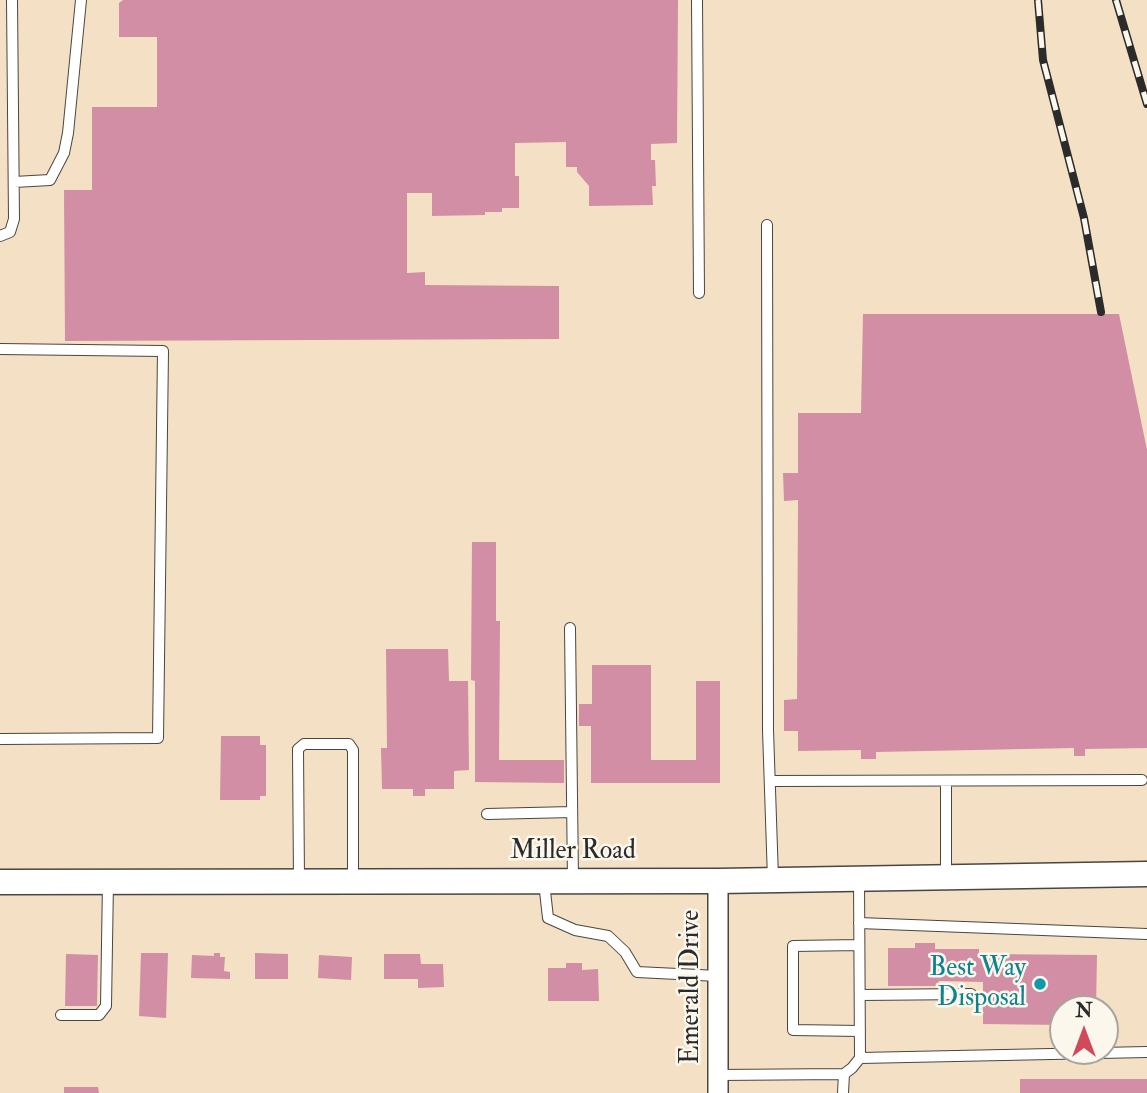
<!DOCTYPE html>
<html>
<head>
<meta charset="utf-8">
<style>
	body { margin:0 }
	#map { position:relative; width:1147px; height:1093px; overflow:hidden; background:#f4e0c4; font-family:"IM FELL Double Pica",serif }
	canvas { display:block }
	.north { position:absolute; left:1049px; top:995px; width:70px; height:70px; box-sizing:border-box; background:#fbf7ec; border:2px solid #a8a59f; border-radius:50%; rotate:0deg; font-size:19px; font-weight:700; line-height:28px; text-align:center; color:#2b2b2b }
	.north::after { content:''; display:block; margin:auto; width:24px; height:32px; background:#d1495b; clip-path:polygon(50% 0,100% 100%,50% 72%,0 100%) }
</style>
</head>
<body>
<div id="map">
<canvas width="1147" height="1093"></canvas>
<div class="north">N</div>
</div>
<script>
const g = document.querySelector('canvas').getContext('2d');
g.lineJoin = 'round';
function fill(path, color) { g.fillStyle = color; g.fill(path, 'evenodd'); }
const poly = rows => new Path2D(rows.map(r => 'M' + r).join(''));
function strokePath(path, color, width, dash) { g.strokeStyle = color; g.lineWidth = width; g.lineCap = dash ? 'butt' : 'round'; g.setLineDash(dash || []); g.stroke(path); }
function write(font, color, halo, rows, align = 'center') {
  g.font = font + ' "IM FELL Double Pica",serif'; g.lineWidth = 5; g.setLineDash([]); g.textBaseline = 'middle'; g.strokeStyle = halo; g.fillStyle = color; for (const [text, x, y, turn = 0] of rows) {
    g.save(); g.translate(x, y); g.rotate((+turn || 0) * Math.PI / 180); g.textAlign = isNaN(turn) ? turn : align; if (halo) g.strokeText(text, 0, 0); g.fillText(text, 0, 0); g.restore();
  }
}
const building = poly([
	[123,0,678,0,677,143,651,144,651,160,655,160,656,186,652,186,653,205,589,206,589,186,577,172,577,167,566,167,566,142,515,143,515,176,519,176,519,208,502,208,502,212,485,212,485,215,432,216,432,193,407,193,407,273,425,272,425,285,559,286,559,339,65,341,64,190,92,190,92,107,157,107,157,37,119,37,119,3],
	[863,314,1119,314,1147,450,1147,748,1085,749,1085,756,1074,756,1074,748,876,752,876,759,861,759,861,750,798,751,798,731,784,731,784,700,797,699,798,500,784,501,783,473,798,473,798,413,861,413],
	[472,542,496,542,496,621,500,621,499,760,564,760,564,783,475,782,475,681,471,680],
	[386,649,448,649,449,681,468,681,469,770,454,771,454,789,425,789,425,796,413,796,413,789,382,789,381,748,387,748],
	[592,665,651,665,651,760,696,760,696,681,720,681,720,783,591,783,591,726,579,726,579,704,592,704],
	[221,736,260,736,260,745,266,745,266,796,260,796,260,800,220,800],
	[915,943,935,943,935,949,979,949,979,954,1097,955,1096,1009,1063,1009,1063,1025,983,1024,983,982,939,981,939,986,888,986,888,948,915,948],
	[141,953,168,953,166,1018,139,1016],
	[214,953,220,953,220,957,225,957,224,971,230,972,230,979,191,978,192,955,214,956],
	[255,953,288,954,288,979,255,979],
	[66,954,98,955,97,1006,65,1006],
	[384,954,420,954,421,964,443,964,444,987,418,988,418,979,384,979],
	[319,955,352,957,351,980,318,978],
	[566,963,582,963,582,970,598,969,599,1001,548,1001,548,968,566,968],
	[1020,1079,1147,1079,1147,1093,1020,1093],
	[64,1087,98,1087,99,1093,64,1093]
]);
const service = poly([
	[697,0,699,293],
	[14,182,50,180,64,153,68,133,81,0],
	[767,225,768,730,773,879],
	[0,236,10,232,14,219,12,0],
	[0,349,163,351,158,738,0,739],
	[570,628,573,881],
	[770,781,1142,780],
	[946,781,946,877],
	[487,814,572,812],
	[299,881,298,749,304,744,349,744,353,750,353,881],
	[544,882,548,918,575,930,608,936,625,952,637,972,718,976],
	[859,923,1147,934],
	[859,945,793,946,793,1030,860,1031],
	[860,995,971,994],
	[61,1015,99,1015,106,1006,108,882],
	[860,1058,1147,1052],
	[718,1075,844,1074,852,1068,860,1058,859,879],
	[843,1093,844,1074]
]);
const minor = poly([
	[718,1093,718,881]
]);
const tertiary = poly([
	[0,882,718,881,1147,874]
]);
const rail = poly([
	[1038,0,1043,60,1084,218,1101,312],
	[1116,0,1147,104]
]);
const markers = [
	[1040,984,7,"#0f9aa8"]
];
const streetNames = [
	["Miller Road",573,852],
	["Emerald Drive",692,987,-90]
];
const cultureNames = [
	["Best Way",1026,969],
	["Disposal",1026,999]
];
fill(building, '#d28ea4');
strokePath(service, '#494642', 12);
strokePath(minor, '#494642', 22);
strokePath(tertiary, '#494642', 27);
strokePath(service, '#fff', 10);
strokePath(minor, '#fff', 19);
strokePath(tertiary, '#fff', 24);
strokePath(rail, '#2b2b2b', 8);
strokePath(rail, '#fbf7ec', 5, [16]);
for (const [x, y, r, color] of markers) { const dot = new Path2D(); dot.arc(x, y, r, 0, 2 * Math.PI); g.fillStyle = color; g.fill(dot); strokePath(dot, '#fbf7ec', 2.5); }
write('26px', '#2b2b2b', '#fbf7ec', streetNames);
write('26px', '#0d838f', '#fbf7ec', cultureNames, 'right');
</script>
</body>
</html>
